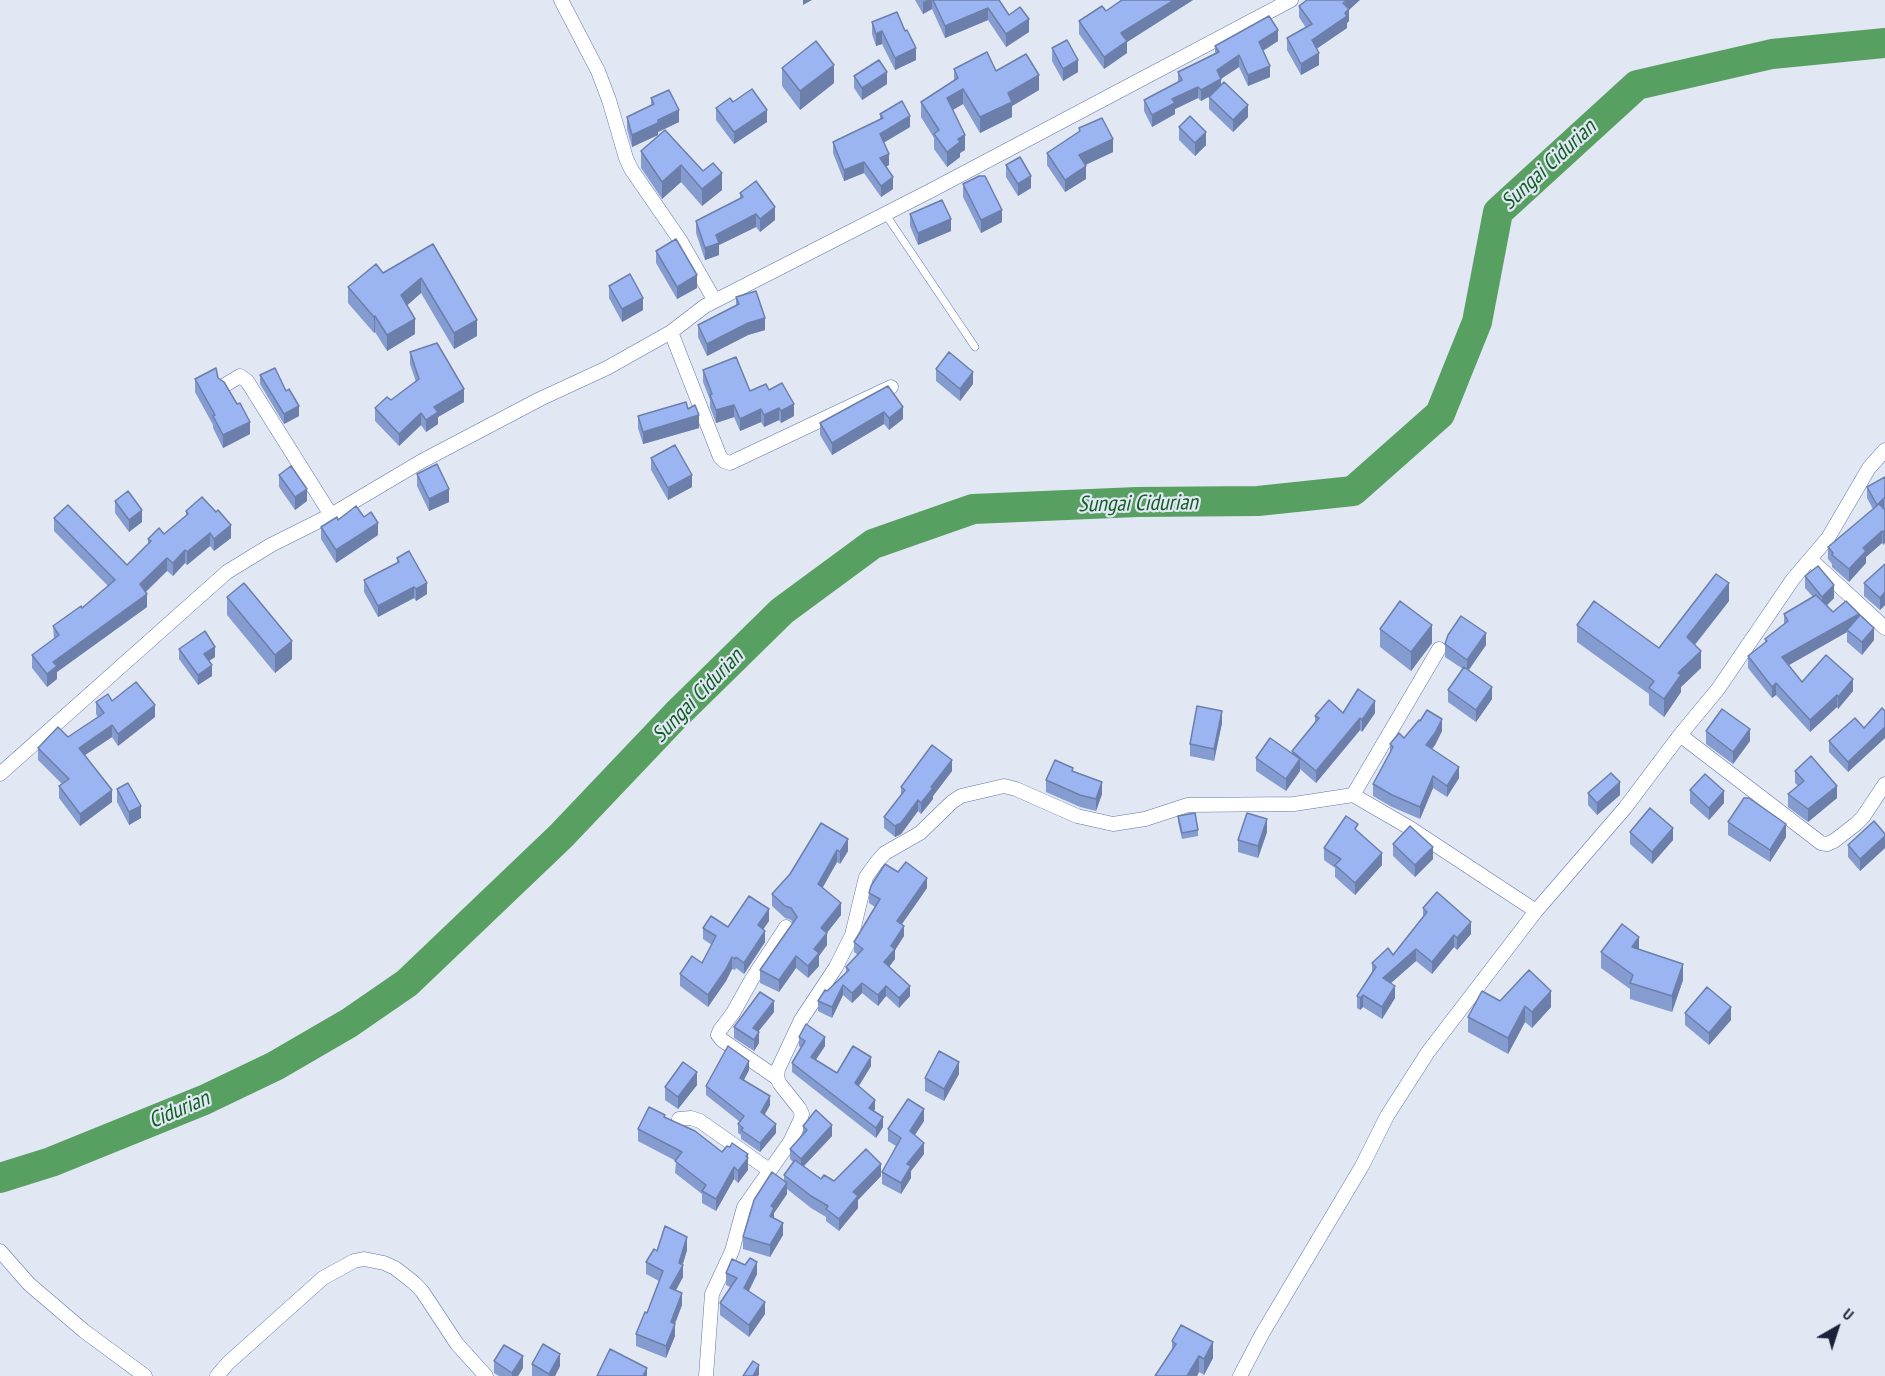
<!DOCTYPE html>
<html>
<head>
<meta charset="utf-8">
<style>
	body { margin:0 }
	#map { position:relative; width:1885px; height:1376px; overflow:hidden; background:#e2e7f4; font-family:"PT Sans Narrow",sans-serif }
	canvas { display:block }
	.north { position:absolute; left:1807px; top:1298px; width:60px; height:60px; -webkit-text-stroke:4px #e2e7f4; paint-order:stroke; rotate:39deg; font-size:16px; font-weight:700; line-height:24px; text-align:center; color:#1a2238 }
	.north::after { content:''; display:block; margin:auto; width:21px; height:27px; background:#1a2238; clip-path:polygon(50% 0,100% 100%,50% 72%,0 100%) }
</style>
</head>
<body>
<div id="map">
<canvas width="1885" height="1376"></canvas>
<div class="north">U</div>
</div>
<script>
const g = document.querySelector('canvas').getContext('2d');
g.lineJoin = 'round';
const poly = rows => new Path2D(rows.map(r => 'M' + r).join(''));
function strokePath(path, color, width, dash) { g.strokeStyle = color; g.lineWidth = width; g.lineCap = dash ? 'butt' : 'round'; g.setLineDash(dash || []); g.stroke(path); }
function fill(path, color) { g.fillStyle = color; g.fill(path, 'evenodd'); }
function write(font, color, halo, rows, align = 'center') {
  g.font = font + ' "PT Sans Narrow",sans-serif'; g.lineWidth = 4.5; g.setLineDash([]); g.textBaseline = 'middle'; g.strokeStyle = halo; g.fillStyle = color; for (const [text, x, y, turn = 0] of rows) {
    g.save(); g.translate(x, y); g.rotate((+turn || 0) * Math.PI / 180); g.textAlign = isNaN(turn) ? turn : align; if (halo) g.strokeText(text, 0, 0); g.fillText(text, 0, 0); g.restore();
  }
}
const river = poly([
	[0,1178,51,1162,204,1100,275,1066,349,1023,407,983,561,836,676,715,782,611,873,544,973,509,1137,502,1258,501,1353,491,1440,414,1477,322,1498,212,1637,85,1772,54,1885,43]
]);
const service = poly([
	[884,212,975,347]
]);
const minor = poly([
	[561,0,598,71,609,100,626,158,631,169,680,240,715,301],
	[671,332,720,457,724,461,730,463,891,387],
	[225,385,240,376,247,381,331,515],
	[1810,559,1885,628],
	[1680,735,1821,843,1827,844,1834,841,1856,824,1863,817,1885,784],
	[0,774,227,572,271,545,331,515,422,461,540,399,607,368,671,332,705,306,932,190,1291,0],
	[1353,795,1439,649],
	[777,1078,722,1040,718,1035,720,1030,733,1013,752,979,786,927],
	[679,1119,691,1118,700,1121,769,1170],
	[0,1251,29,1284,84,1331,145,1376],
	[217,1376,228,1363,323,1278,354,1261,364,1259,384,1263,395,1268,413,1282,422,1291,457,1344,486,1376],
	[706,1376,712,1294,732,1251,744,1207,790,1142,800,1121,802,1114,799,1108,780,1084,777,1078,778,1069,801,1020,836,967,852,935,866,877,876,863,885,853,920,833,952,802,961,796,1004,786,1016,789,1077,816,1113,824,1145,819,1188,805,1294,804,1353,795,1410,828,1536,911],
	[1240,1376,1262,1334,1362,1166,1387,1116,1428,1052,1536,911,1625,808,1680,735,1718,689,1793,579,1828,538,1869,468,1885,450]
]);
const wall = poly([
	[915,0,999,0,1009,15,1029,32,1006,47,988,20,945,38,932,9,923,14],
	[1122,0,1193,0,1127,42,1127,53,1104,69,1079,34,1079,21,1106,11],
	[1299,6,1349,10,1349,21,1347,23,1347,28,1316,49,1319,65,1301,75,1287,50,1287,38,1306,28,1299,17],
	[872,22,916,60,895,70,882,44,876,46,872,34],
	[1278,41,1263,51,1270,77,1248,86,1239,67,1221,79,1221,85,1248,117,1233,132,1209,109,1209,97,1210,96,1201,101,1198,98,1175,109,1175,114,1152,127,1144,111,1144,100,1178,82,1178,72,1215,53,1215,46],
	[1052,48,1078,72,1063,81,1052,61],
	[782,68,834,83,800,110,782,86],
	[954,69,996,71,1039,90,1012,106,1012,117,980,133,963,104,953,110,965,150,960,153,960,157,947,167,934,149,934,138,921,117,921,102,954,81],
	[854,76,887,84,862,100,854,88],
	[651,98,679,122,658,132,658,135,632,147,627,129,627,117,651,105],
	[733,102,767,122,734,144,716,120,716,108],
	[880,114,910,127,884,142,889,165,886,167,893,189,881,197,864,173,844,181,833,153,833,142,880,120],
	[1179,127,1206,145,1195,156,1179,140],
	[1079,128,1113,152,1085,165,1086,179,1065,192,1047,165,1047,153,1079,132],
	[641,151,703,171,722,190,702,206,681,182,662,199,641,168],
	[1006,165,1031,188,1018,196,1006,177],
	[963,184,1002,222,981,233,963,197],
	[740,193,775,220,760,232,756,227,719,245,719,255,705,260,696,233,696,221,740,199],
	[910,214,951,231,918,245,910,226],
	[433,244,477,336,454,349,421,293,407,305,415,334,387,351,375,332,374,333,348,303,348,287,383,273],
	[656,251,697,288,677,299,656,263],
	[609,286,643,310,622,322,609,298],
	[736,297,765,330,748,335,707,356,698,337,698,325,736,305],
	[410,352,464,402,438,417,438,424,426,432,421,425,399,446,375,421,375,408,391,400,416,382,410,364],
	[936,369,973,384,960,401,936,381],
	[703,370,750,391,769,390,794,416,781,423,779,420,764,427,761,422,740,431,734,417,716,423,710,407,710,400,703,382],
	[260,375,286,391,299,416,284,424,260,384],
	[218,378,250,434,223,448,213,428,213,425,195,392,195,379],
	[888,386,903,419,889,430,884,424,832,455,820,435,820,423],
	[688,409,699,428,643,444,638,428,638,416],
	[651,458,692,487,668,500,651,470],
	[417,474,449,502,429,511,417,486],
	[279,475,307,501,295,510,279,487],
	[1885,477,1885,510,1883,545,1882,543,1866,557,1866,563,1849,582,1832,567,1832,564,1828,559,1828,547,1873,509,1867,498,1867,487],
	[115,501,142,522,129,532,115,513],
	[186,511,231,538,214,551,210,546,187,565,185,563,173,576,167,571,146,592,147,607,57,672,57,679,47,687,32,668,32,655,54,639,53,626,82,608,108,586,54,531,54,518,127,565,148,544,148,539,164,534,186,516],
	[321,527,378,535,336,563,321,539],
	[397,558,427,594,416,601,414,598,378,617,364,592,364,580,397,563],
	[1885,564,1885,605,1880,610,1864,596,1864,583],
	[1805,576,1834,598,1827,605,1833,612,1859,616,1874,640,1862,655,1847,642,1847,632,1789,665,1802,682,1853,691,1838,709,1837,707,1810,732,1776,695,1772,698,1748,668,1748,656,1765,643,1765,639,1784,624,1784,614,1813,597,1805,588],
	[227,597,292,659,275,673,227,615],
	[1729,601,1695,645,1701,668,1681,687,1681,692,1664,717,1649,705,1649,694,1577,642,1577,625,1659,648],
	[1380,629,1432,643,1411,671,1380,647],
	[1445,644,1486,645,1469,670,1492,699,1476,722,1448,702,1448,690,1463,669,1445,657],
	[179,649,215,657,209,661,212,676,198,685,179,659],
	[112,701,155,717,118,746,112,737,85,755,112,802,80,826,59,798,59,786,62,784,38,760,38,748,68,737,98,717,96,714,96,702],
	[1885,711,1885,738,1848,772,1829,752,1829,741,1864,728],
	[1343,713,1375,713,1362,732,1360,730,1316,783,1300,769,1300,771,1286,791,1256,771,1256,758,1292,753,1292,751,1315,722,1315,716],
	[1222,723,1214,761,1190,756,1190,744],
	[1442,731,1435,745,1432,749,1459,778,1447,797,1433,788,1420,819,1392,807,1373,796,1373,784,1390,754,1390,744,1404,738],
	[1706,731,1750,741,1733,764,1706,744],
	[952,771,933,796,933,799,921,814,918,811,901,834,895,837,884,828,884,817,901,796,901,787],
	[1073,771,1102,794,1096,811,1080,807,1046,792,1046,780],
	[1795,771,1837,798,1808,822,1788,807,1788,794,1798,786,1795,783],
	[117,789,141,818,129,825,117,802],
	[1690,790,1724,803,1709,820,1690,803],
	[1588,793,1620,795,1597,815,1588,805],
	[1178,816,1198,830,1198,836,1182,839,1178,822],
	[1728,822,1786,837,1770,862,1728,835],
	[821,823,848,851,840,864,837,862,822,888,841,915,827,933,827,945,819,956,819,966,808,978,796,968,779,992,760,983,760,970,793,923,791,920,785,918,772,906,772,894,790,874],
	[1267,832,1258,858,1238,852,1238,840],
	[1358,832,1382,865,1355,895,1335,877,1335,868,1324,860,1324,848],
	[1630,832,1673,840,1652,864,1630,844],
	[1885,834,1885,848,1860,871,1848,857,1848,845],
	[1393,844,1433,859,1415,877,1393,856],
	[898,872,927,888,902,924,904,936,895,950,895,959,889,967,910,996,899,1008,886,996,878,1006,862,993,852,1003,843,995,832,1018,818,1011,818,1001,846,972,846,967,858,955,854,952,854,942,875,907,869,903,869,893],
	[1423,908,1471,934,1457,950,1454,947,1432,974,1416,961,1391,983,1395,998,1382,1019,1363,1007,1360,1010,1357,1008,1357,996,1372,972,1372,963,1393,955,1423,917],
	[769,921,763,929,765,942,744,974,736,968,735,970,732,969,726,981,708,1007,680,986,680,974,702,963,712,945,703,939,703,928,728,927],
	[1639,950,1683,980,1672,1012,1630,999,1630,989,1601,968,1601,952],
	[1500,1001,1551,1007,1532,1028,1525,1022,1508,1054,1468,1032,1468,1017],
	[774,1012,758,1032,759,1043,754,1051,734,1038,734,1027],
	[1685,1013,1731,1020,1709,1045,1685,1025],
	[799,1037,825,1046,816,1060,837,1073,871,1066,859,1086,875,1109,874,1111,883,1127,876,1138,792,1072,792,1063,801,1048,799,1046],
	[749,1070,744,1080,770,1105,765,1114,776,1133,760,1152,741,1139,741,1135,738,1133,738,1124,740,1122,706,1095,706,1086],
	[959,1074,944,1101,925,1091,925,1078],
	[697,1085,678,1109,665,1100,665,1087],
	[665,1117,722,1152,748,1154,748,1170,738,1183,734,1179,716,1211,702,1203,702,1194,675,1173,676,1161,638,1141,638,1129],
	[924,1121,915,1135,924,1154,911,1171,911,1178,901,1194,882,1184,882,1172,896,1146,888,1141,888,1129],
	[803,1126,832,1136,804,1166,821,1179,834,1181,881,1176,858,1200,858,1208,839,1231,826,1221,826,1217,811,1208,787,1189,787,1194,774,1213,774,1218,783,1235,770,1257,743,1249,743,1237,784,1181,784,1175,793,1162,790,1159,790,1149,803,1135],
	[687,1250,683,1264,683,1277,676,1290,682,1305,675,1324,675,1336,666,1358,636,1346,636,1334,647,1313,659,1281,646,1274,646,1262,657,1251],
	[726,1273,757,1274,749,1291,765,1314,749,1337,720,1315,720,1303,730,1287,726,1285],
	[1172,1341,1213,1358,1204,1375,1199,1372,1197,1376,1155,1376,1172,1350],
	[494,1361,523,1368,518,1376,499,1376,494,1373],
	[532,1364,560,1366,555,1376,532,1376]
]);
const shadedWall = poly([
	[803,0,812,0,803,5],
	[927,0,932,0,932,9,923,14,923,2],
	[1174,0,1193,0,1127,42,1127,53,1104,69,1104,57,1121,33],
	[1347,0,1360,0,1349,10,1349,21,1347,23,1347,28,1312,52,1312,40],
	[988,8,988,20,945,38,945,26],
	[1029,19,1029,32,1006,47,1006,34],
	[1278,30,1278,41,1259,53,1259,42],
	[882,31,882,44,876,46,876,34],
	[916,48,916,60,895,70,895,58],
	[1319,53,1319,65,1301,75,1301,64],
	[1239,55,1239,67,1219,80,1221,79,1221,90,1201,101,1201,90,1217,70],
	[1078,60,1078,72,1063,81,1063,69],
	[834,65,834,83,800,110,800,91],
	[1270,66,1270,77,1248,86,1248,75],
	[887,72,887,84,862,100,862,88],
	[1039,75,1039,90,1012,106,1012,117,980,133,980,117,1008,93],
	[1198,87,1198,98,1175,109,1175,114,1152,127,1152,115,1172,99],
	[963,89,963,104,947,113,947,98],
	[1248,105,1248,117,1233,132,1233,120],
	[679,110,679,122,658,132,658,135,632,147,632,135],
	[767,110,767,122,734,144,734,132],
	[910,116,910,127,880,145,880,134],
	[1206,132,1206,145,1195,156,1195,143],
	[965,135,965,150,960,153,960,157,947,167,947,152,958,139],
	[1113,139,1113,152,1079,168,1079,155],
	[889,154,889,165,880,170,880,158],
	[864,162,864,173,844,181,844,170],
	[681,165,681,182,662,199,662,182],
	[1086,166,1086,179,1065,192,1065,180],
	[722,173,722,190,702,206,702,189],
	[1031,176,1031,188,1018,196,1018,184],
	[893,177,893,189,881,197,881,186],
	[775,207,775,220,760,232,760,219],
	[1002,210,1002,222,981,233,981,220],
	[756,214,756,227,719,245,719,255,705,260,705,248,716,235],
	[951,219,951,231,918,245,918,233],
	[697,275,697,288,677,299,677,287],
	[421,278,421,293,401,311,401,295],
	[643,298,643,310,622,322,622,309],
	[375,316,375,332,374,333,374,317],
	[765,318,765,330,748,335,707,356,707,344,748,323],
	[415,319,415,334,387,351,387,335],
	[477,320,477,336,454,349,454,333],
	[973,372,973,384,960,401,960,389],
	[464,389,464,402,438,417,438,424,426,432,426,420,434,407],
	[794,404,794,416,781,423,781,411],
	[734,405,734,417,716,423,716,410],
	[299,406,299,416,284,424,284,414],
	[903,407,903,419,889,430,889,418],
	[779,408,779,420,764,427,764,415],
	[761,409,761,422,740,431,740,419],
	[884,412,884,424,832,455,832,443],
	[421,413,421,425,399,446,399,434],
	[699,415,699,428,643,444,643,432],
	[250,422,250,434,223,448,223,435],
	[692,475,692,487,668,500,668,488],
	[307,489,307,501,295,510,295,497],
	[449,489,449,502,429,511,429,499],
	[1884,498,1884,509,1877,505],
	[142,510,142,522,129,532,129,520],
	[378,523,378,535,336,563,336,550],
	[231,525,231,538,214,551,214,539],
	[1885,530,1885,543,1883,545,1883,532],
	[1882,531,1882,543,1866,557,1866,563,1849,582,1849,569,1863,548],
	[210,533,210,546,187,565,187,552],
	[185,550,185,563,173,576,173,563],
	[167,558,167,571,140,597,140,584],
	[427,583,427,594,416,601,416,589],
	[1729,583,1729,601,1687,654,1687,637],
	[1834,585,1834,598,1822,610,1822,597],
	[414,587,414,598,378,617,378,606],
	[1885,592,1885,605,1880,610,1880,598],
	[147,594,147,607,57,672,57,679,47,687,47,674,53,662],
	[1859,614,1859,625,1847,630,1847,632,1782,669,1782,657],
	[1432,625,1432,643,1411,671,1411,652],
	[1874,628,1874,640,1862,655,1862,642],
	[1486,633,1486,645,1467,672,1467,660],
	[292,641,292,659,275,673,275,655],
	[215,647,215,657,204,664,204,654],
	[1701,651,1701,668,1681,687,1681,692,1664,717,1664,699,1678,673],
	[212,665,212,676,198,685,198,675],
	[1853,679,1853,691,1838,709,1838,697],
	[1776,683,1776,695,1772,698,1772,687],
	[1492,687,1492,699,1476,722,1476,710],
	[1837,695,1837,707,1810,732,1810,720],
	[1375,701,1375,713,1362,732,1362,720],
	[155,705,155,717,118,746,118,734],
	[1222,711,1222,723,1214,761,1214,749],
	[1360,718,1360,730,1316,783,1316,771],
	[1442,719,1442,731,1435,745,1426,757,1426,745],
	[112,725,112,737,79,759,79,748],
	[1885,727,1885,738,1848,772,1848,762],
	[1750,729,1750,741,1733,764,1733,752],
	[1300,759,1300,771,1286,791,1286,779],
	[952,760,952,771,933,796,933,799,921,814,921,803,931,787],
	[1459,767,1459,778,1447,797,1447,786],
	[1433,776,1433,788,1420,819,1420,807],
	[1102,782,1102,794,1096,811,1096,799],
	[1620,782,1620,795,1597,815,1597,803],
	[1837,786,1837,798,1808,822,1808,809],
	[112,790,112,802,80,826,80,814],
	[1724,791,1724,803,1709,820,1709,808],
	[918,800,918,811,901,834,895,837,895,826],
	[141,806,141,818,129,825,129,812],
	[1267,819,1267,832,1258,858,1258,846],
	[1786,824,1786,837,1770,862,1770,850],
	[1673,828,1673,840,1652,864,1652,852],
	[1885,836,1885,848,1860,871,1860,859],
	[848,839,848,851,840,864,840,852],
	[1433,847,1433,859,1415,877,1415,865],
	[837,850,837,862,818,896,818,884],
	[1382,853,1382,865,1355,895,1355,883],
	[927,878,927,888,897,931,897,921],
	[841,903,841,915,821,940,821,928],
	[769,909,769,921,758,937,758,925],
	[1471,922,1471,934,1457,950,1457,938],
	[904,926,904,936,895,950,895,959,884,973,884,962,891,946],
	[765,931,765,942,744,974,744,963],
	[827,933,827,945,819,956,819,966,808,978,808,966,814,949],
	[1454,935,1454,947,1432,974,1432,962],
	[1639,937,1639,953,1632,947],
	[1416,949,1416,961,1383,990,1383,978],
	[796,956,796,968,779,992,779,980],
	[732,957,732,969,726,981,708,1007,708,995],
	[1683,964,1683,980,1672,1012,1672,996],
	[862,983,862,993,852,1003,852,993],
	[843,985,843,995,832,1018,832,1007],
	[886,986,886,996,878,1006,878,995],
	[910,986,910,996,899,1008,899,998],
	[1395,986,1395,998,1382,1019,1382,1007],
	[1551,991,1551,1007,1532,1028,1532,1012],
	[1363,995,1363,1007,1360,1010,1360,998],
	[774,1001,774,1012,753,1038,753,1028],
	[1525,1006,1525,1022,1508,1054,1508,1038],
	[1731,1007,1731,1020,1709,1045,1709,1033],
	[759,1032,759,1043,754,1051,754,1040],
	[825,1037,825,1046,811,1066,811,1057],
	[871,1057,871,1066,855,1092,855,1083],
	[749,1061,749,1070,740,1087,740,1078],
	[959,1062,959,1074,944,1101,944,1089],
	[697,1072,697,1085,678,1109,678,1097],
	[770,1096,770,1105,761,1121,761,1112],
	[875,1100,875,1109,869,1117,869,1108],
	[924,1109,924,1121,910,1142,910,1131],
	[883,1117,883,1127,876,1138,876,1128],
	[776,1124,776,1133,760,1152,760,1143],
	[832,1125,832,1136,801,1169,801,1159],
	[924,1143,924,1154,911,1171,911,1178,901,1194,901,1183,907,1164],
	[748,1154,748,1170,738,1183,738,1171],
	[881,1164,881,1176,858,1200,858,1208,839,1231,839,1219,853,1192],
	[734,1167,734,1179,716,1211,716,1199],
	[787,1183,787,1194,774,1213,774,1220,770,1227,771,1206],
	[783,1223,783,1235,770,1257,770,1245],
	[687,1237,687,1250,682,1266,683,1265,683,1277,670,1301,670,1288],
	[757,1262,757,1274,744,1300,744,1288],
	[682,1293,682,1305,673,1328,675,1324,675,1336,666,1358,666,1346,671,1322],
	[765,1302,765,1314,749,1337,749,1325],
	[1213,1342,1213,1358,1204,1375,1204,1359],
	[560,1354,560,1366,555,1376,549,1376,549,1374],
	[523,1356,523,1368,518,1376,512,1376,512,1373],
	[1199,1356,1199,1372,1197,1376,1187,1376],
	[759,1365,759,1375,758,1376,753,1376],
	[647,1368,647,1376,643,1376]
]);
const building = poly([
	[933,0,999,0,1009,15,1020,7,1029,19,1006,34,988,8,945,26,933,0],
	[1122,0,1174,0,1121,33,1127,41,1104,57,1079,21,1102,6,1106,11,1122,0],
	[1307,0,1347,0,1343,3,1349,9,1345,13,1347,16,1312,40,1319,53,1301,64,1287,38,1312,24,1299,6,1307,0],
	[897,12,905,31,907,30,916,48,895,58,882,31,876,34,872,22,897,12],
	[1269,16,1278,30,1259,42,1270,66,1248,75,1239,55,1217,70,1221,79,1201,90,1198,87,1172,99,1175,103,1152,115,1144,100,1182,80,1178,72,1219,52,1215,46,1269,16],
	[1067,40,1078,60,1063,69,1052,48,1067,40],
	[816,41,834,65,800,91,782,68,816,41],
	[987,52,996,71,1026,54,1039,75,1008,93,1012,102,980,117,963,89,947,98,965,135,958,139,960,142,947,152,934,134,939,130,921,102,958,78,954,69,987,52],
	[879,60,887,72,862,88,854,76,879,60],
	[1224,82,1248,105,1233,120,1209,97,1224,82],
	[752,89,767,110,734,132,716,108,730,98,733,102,752,89],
	[669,90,679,110,658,120,658,123,632,135,627,117,654,104,651,98,669,90],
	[902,101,910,116,880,134,889,154,880,158,893,177,881,186,864,162,844,170,833,142,883,118,880,114,902,101],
	[1190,116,1206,132,1195,143,1179,127,1190,116],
	[1102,118,1113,139,1079,155,1086,166,1065,180,1047,153,1080,131,1079,128,1102,118],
	[665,130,703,171,713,163,722,173,702,189,681,165,662,182,641,151,665,130],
	[1020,157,1031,176,1018,184,1006,165,1020,157],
	[979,176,985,176,1002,210,981,220,963,184,979,176],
	[756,181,775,207,760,219,756,214,716,235,719,243,705,248,696,221,743,197,740,193,756,181],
	[942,200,951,219,918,233,910,214,942,200],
	[676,239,697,275,677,287,656,251,676,239],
	[433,244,477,320,454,333,421,278,401,295,415,319,387,335,375,316,374,317,348,287,376,264,383,273,433,244],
	[630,274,643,298,622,309,609,286,630,274],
	[756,291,765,318,748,323,707,344,698,325,739,304,736,297,756,291],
	[437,343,464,389,434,407,438,412,426,420,421,413,399,434,375,408,387,397,391,400,419,379,410,352,437,343],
	[949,352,973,372,960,389,936,369,949,352],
	[736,357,750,391,766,384,769,390,782,383,794,404,781,411,779,408,764,415,761,409,740,419,734,405,716,410,710,395,712,394,703,370,736,357],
	[216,368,218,378,224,382,237,404,240,403,250,422,223,435,213,416,215,415,195,379,216,368],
	[275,368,286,391,289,389,299,406,284,414,260,375,275,368],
	[888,386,903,407,889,418,884,412,832,443,820,423,888,386],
	[686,402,688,409,695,405,699,415,643,432,638,416,686,402],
	[675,445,692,475,668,488,651,458,675,445],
	[437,464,449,489,429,499,417,474,437,464],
	[291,466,307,489,295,497,279,475,291,466],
	[1885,477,1885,498,1884,498,1877,505,1867,487,1885,477],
	[128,491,142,510,129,520,115,501,128,491],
	[202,497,216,512,218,510,231,525,214,539,210,533,187,552,185,550,173,563,167,558,140,584,147,594,53,662,57,666,47,674,32,655,59,635,53,626,81,606,82,608,115,580,54,518,68,505,127,565,151,541,148,539,159,528,164,534,188,514,186,511,202,497],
	[1879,504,1885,510,1885,530,1883,532,1882,531,1863,548,1866,551,1849,569,1832,555,1833,553,1828,547,1879,504],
	[356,506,364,517,371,512,378,523,336,550,321,527,337,517,338,520,356,506],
	[409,551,427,583,416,589,414,587,378,606,364,580,399,562,397,558,409,551],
	[1885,564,1885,592,1880,598,1864,583,1885,564],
	[1818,566,1834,585,1822,597,1805,576,1818,566],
	[1716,574,1729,583,1687,637,1701,651,1678,673,1681,675,1664,699,1649,688,1654,681,1577,625,1594,601,1659,648,1716,574],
	[244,583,292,641,275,655,227,597,244,583],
	[1816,595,1833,612,1846,601,1859,614,1782,657,1802,682,1826,655,1853,679,1838,697,1837,695,1810,720,1776,683,1772,687,1748,656,1767,641,1765,639,1788,621,1784,614,1816,595],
	[1400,601,1432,625,1411,652,1380,629,1400,601],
	[1860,615,1874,628,1862,642,1847,630,1860,615],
	[1461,616,1486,633,1467,660,1445,644,1448,635,1461,616],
	[205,631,215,647,204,654,212,665,198,675,179,649,205,631],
	[1464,667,1492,687,1476,710,1448,690,1464,667],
	[136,682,155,705,118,734,112,725,79,748,112,790,80,814,59,786,69,779,38,748,58,727,68,737,104,713,96,702,108,694,112,701,136,682],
	[1358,689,1375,701,1362,720,1360,718,1316,771,1292,751,1319,718,1315,716,1329,700,1343,713,1358,689],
	[1197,706,1222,711,1214,749,1190,744,1197,706],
	[1882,708,1885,711,1885,727,1848,762,1829,741,1855,718,1864,728,1882,708],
	[1722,709,1750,729,1733,752,1706,731,1722,709],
	[1427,710,1442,719,1435,733,1426,745,1459,767,1447,786,1433,776,1420,807,1392,795,1373,784,1393,747,1390,744,1399,733,1404,738,1419,720,1420,721,1427,710],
	[1270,738,1300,759,1286,779,1256,758,1270,738],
	[932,745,952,760,931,787,933,788,921,803,918,800,901,823,895,826,884,817,905,790,901,787,932,745],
	[1811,756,1837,786,1808,809,1788,794,1804,781,1795,771,1811,756],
	[1055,760,1073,768,1072,771,1102,782,1096,799,1080,795,1046,780,1055,760],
	[1611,773,1620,782,1597,803,1588,793,1611,773],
	[1705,774,1724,791,1709,808,1690,790,1705,774],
	[128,783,141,806,129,812,117,789,128,783],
	[1744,798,1749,798,1786,824,1770,850,1728,822,1744,798],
	[1650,808,1673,828,1652,852,1630,832,1650,808],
	[1195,813,1198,830,1182,833,1178,816,1195,813],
	[1247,813,1267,819,1258,846,1238,840,1247,813],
	[1346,816,1358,824,1355,829,1382,853,1355,883,1335,865,1341,859,1324,848,1346,816],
	[1874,821,1885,834,1885,836,1860,859,1848,845,1874,821],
	[821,823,848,839,840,852,837,850,818,884,841,903,821,928,827,933,814,949,819,953,808,966,796,956,779,980,760,970,797,917,791,908,785,906,772,894,790,874,821,823],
	[1410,826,1433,847,1415,865,1393,844,1410,826],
	[906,862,927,878,897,921,904,926,891,946,895,949,884,962,910,986,899,998,886,986,878,995,862,983,852,993,843,985,832,1007,818,1001,825,990,827,991,849,970,846,967,863,949,854,942,880,899,869,893,871,886,885,864,898,872,906,862],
	[1437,892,1471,922,1457,938,1454,935,1432,962,1416,949,1383,978,1395,986,1382,1007,1363,995,1360,998,1357,996,1376,967,1372,963,1388,948,1393,955,1427,912,1423,908,1437,892],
	[749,896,769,909,758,925,765,931,744,963,736,957,735,959,732,957,726,969,708,995,680,974,692,956,702,963,716,936,703,928,711,916,728,927,749,896],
	[1622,924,1639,937,1632,947,1683,964,1672,996,1630,983,1633,975,1601,952,1622,924],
	[1529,970,1551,991,1532,1012,1525,1006,1508,1038,1468,1017,1482,991,1500,1001,1529,970],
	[1707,987,1731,1007,1709,1033,1685,1013,1707,987],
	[760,992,774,1001,753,1028,759,1032,754,1040,734,1027,760,992],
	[806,1024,825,1037,811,1057,837,1073,853,1046,871,1057,855,1083,875,1100,869,1108,883,1117,876,1128,792,1063,805,1041,799,1037,806,1024],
	[728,1046,749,1061,740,1078,770,1096,761,1112,776,1124,760,1143,741,1130,743,1128,738,1124,744,1116,706,1086,728,1046],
	[939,1051,959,1062,944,1089,925,1078,939,1051],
	[683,1062,697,1072,678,1097,665,1087,683,1062],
	[908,1099,924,1109,910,1131,924,1143,907,1164,911,1166,901,1183,882,1172,901,1138,888,1129,908,1099],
	[649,1107,665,1115,664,1117,695,1131,722,1152,727,1146,730,1147,732,1143,748,1154,746,1156,748,1158,738,1171,734,1167,716,1199,702,1191,706,1185,675,1161,682,1152,638,1129,649,1107],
	[816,1110,832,1125,801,1159,790,1149,807,1130,803,1126,816,1110],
	[866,1149,881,1164,853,1192,858,1196,839,1219,826,1209,828,1206,811,1196,784,1175,795,1160,821,1179,824,1175,834,1181,866,1149],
	[772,1172,787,1183,771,1206,774,1208,770,1216,783,1223,770,1245,743,1237,754,1200,772,1172],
	[665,1226,687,1237,679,1263,683,1265,670,1288,682,1293,671,1322,675,1324,666,1346,636,1334,645,1312,647,1313,663,1271,646,1262,654,1249,657,1251,665,1226],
	[750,1258,757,1262,744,1288,765,1302,749,1325,720,1303,737,1278,726,1273,732,1259,745,1265,750,1258],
	[1181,1325,1213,1342,1204,1359,1199,1356,1187,1376,1155,1376,1176,1344,1172,1341,1181,1325],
	[543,1344,560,1354,549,1374,532,1364,543,1344],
	[504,1345,523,1356,512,1373,494,1361,504,1345],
	[610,1349,647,1368,643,1376,597,1376,610,1349],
	[753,1361,759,1365,753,1376,743,1376,753,1361]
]);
const waterNames = [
	["Sungai Cidurian",1549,165,-43],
	["Sungai Cidurian",1138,504,-1],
	["Sungai Cidurian",698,696,-46],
	["Cidurian",179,1110,-23]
];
strokePath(river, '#58a062', 30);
strokePath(service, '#6076ac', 8);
strokePath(minor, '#6076ac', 15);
strokePath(service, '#fff', 7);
strokePath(minor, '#fff', 14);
fill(wall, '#859cd1');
fill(shadedWall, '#6c7faa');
fill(building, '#9bb5f3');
strokePath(building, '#6c7faa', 1.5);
write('italic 22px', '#0f5f24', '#e2e7f4', waterNames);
</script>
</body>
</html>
